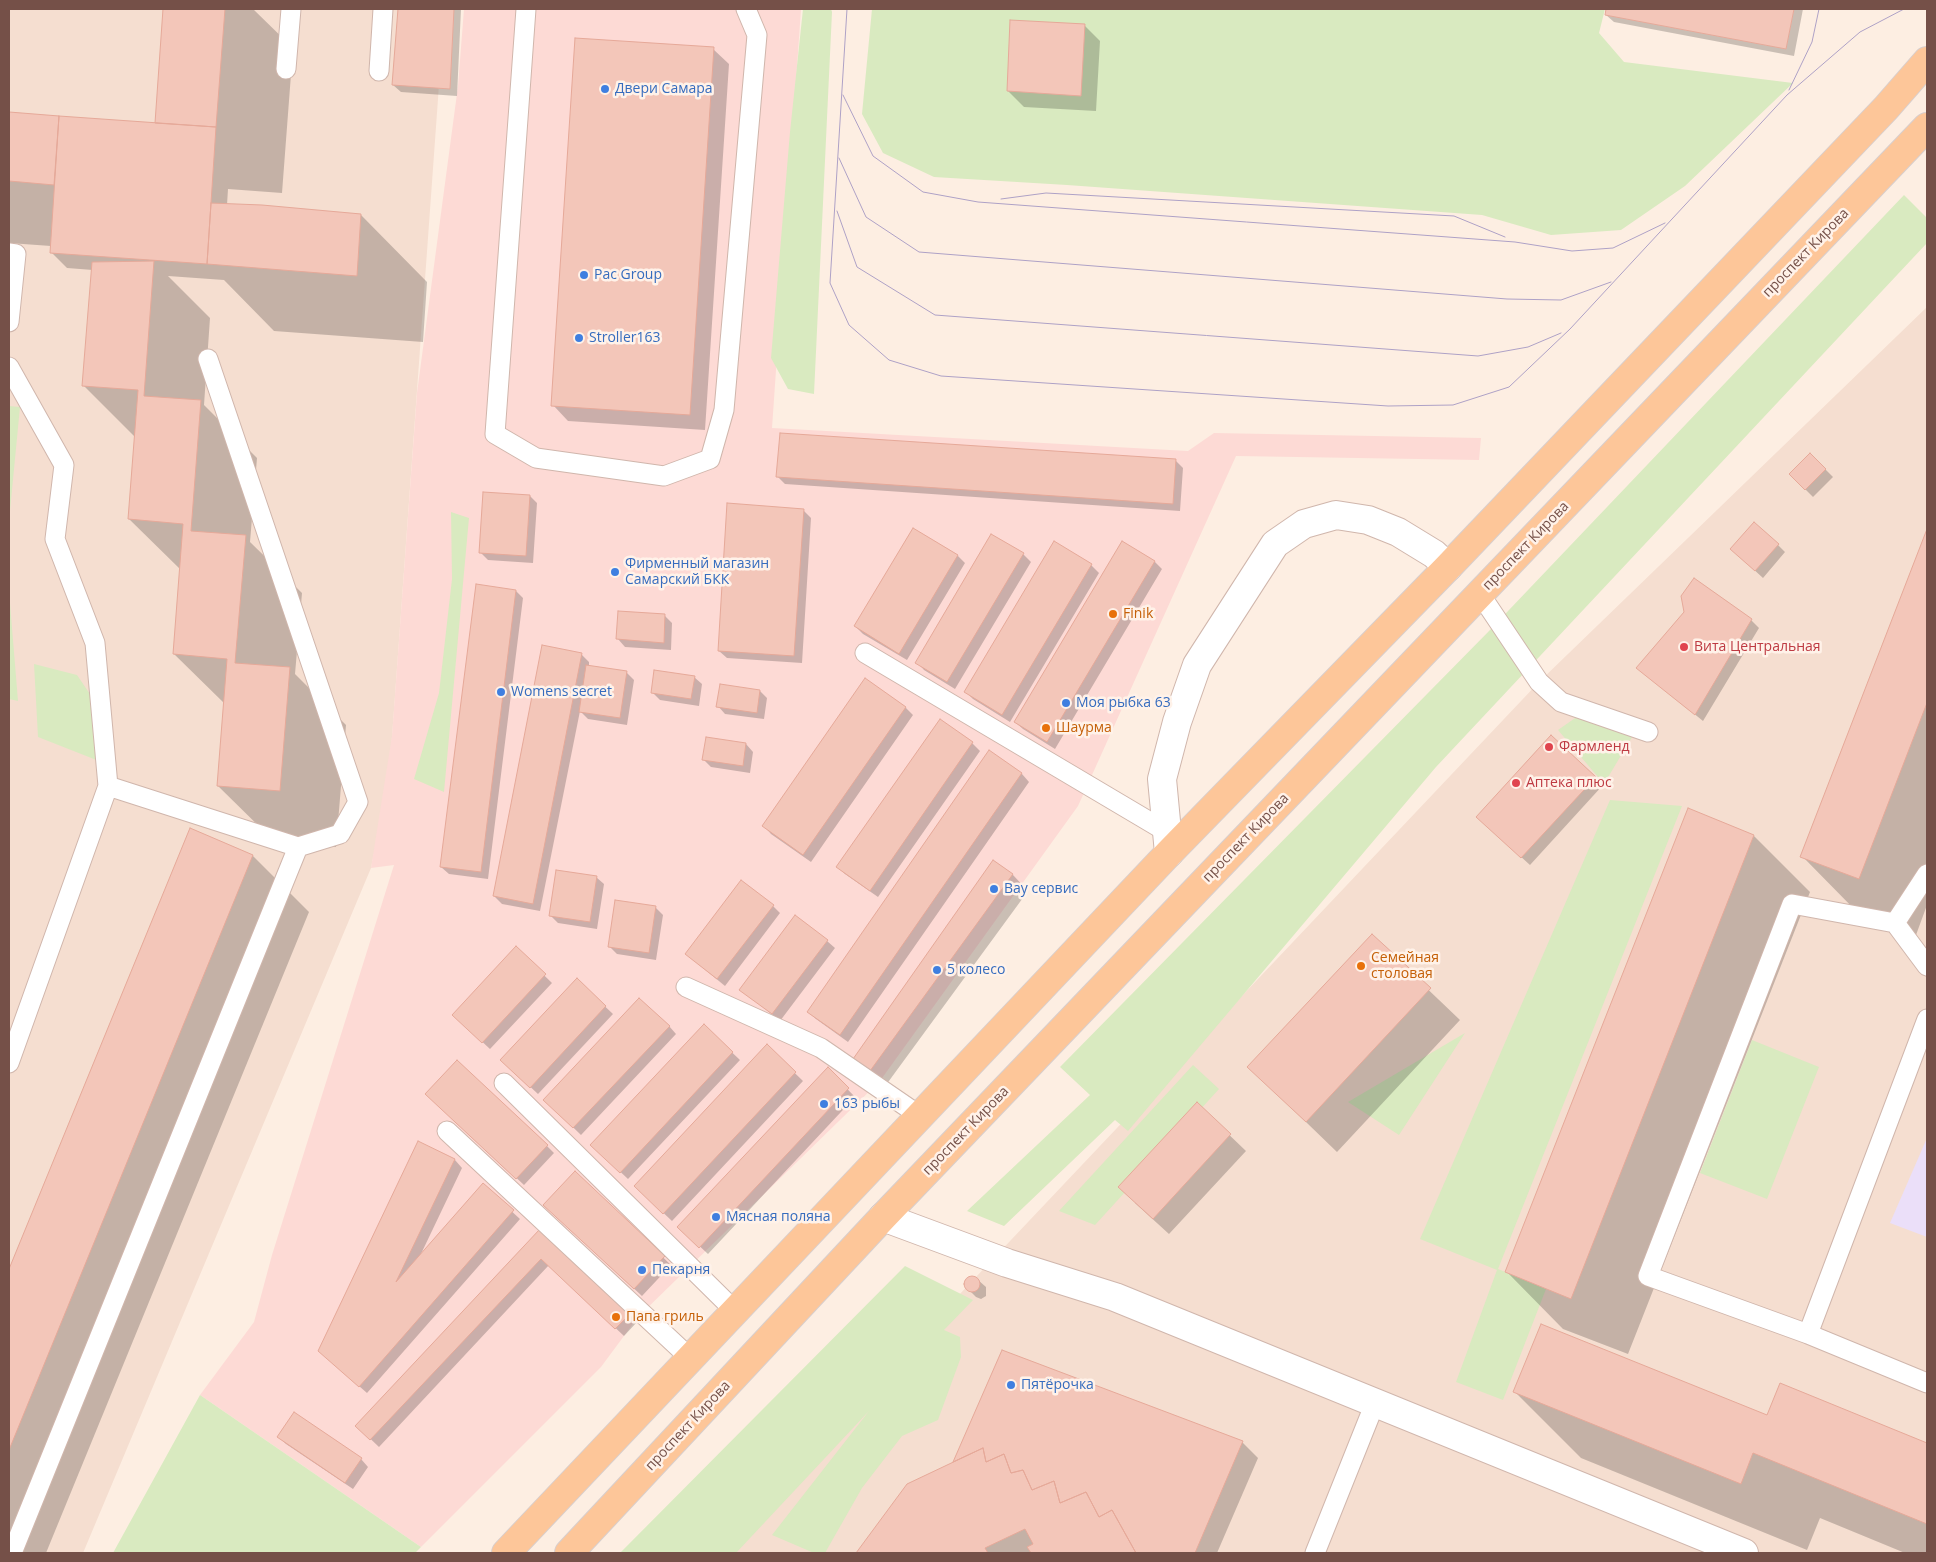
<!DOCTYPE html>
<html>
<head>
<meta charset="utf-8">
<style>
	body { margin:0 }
	#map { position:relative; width:1936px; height:1562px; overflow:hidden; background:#fdeee2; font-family:"Open Sans",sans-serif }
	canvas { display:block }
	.frame { position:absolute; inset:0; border:10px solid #755048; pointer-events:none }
</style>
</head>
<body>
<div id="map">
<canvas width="1936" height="1562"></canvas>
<div class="frame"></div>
</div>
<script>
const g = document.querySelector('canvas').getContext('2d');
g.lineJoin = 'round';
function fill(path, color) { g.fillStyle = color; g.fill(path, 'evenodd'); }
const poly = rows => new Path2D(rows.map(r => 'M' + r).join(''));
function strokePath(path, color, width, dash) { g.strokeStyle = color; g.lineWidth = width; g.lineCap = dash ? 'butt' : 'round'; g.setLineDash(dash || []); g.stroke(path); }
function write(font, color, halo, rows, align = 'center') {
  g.font = font + ' "Open Sans",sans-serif'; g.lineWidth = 5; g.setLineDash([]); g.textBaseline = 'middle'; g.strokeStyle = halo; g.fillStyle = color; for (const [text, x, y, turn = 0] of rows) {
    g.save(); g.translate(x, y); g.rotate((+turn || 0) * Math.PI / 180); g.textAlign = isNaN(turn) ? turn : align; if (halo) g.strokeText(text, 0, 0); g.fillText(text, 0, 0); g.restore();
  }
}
const residential = poly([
	[9,9,453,9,439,85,389,779,371,868,83,1553,9,1553],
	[1927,307,1927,1553,717,1553,817,1445,1539,682]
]);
const commercial = poly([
	[464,9,801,9,772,428,1188,451,1214,433,1481,438,1479,460,1236,456,1078,806,880,1081,638,1317,601,1367,421,1547,200,1395,254,1322,272,1255,394,865,371,868,392,736,417,393,458,86]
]);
const education = poly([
	[1927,1138,1927,1237,1890,1223]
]);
const green = poly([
	[803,9,831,9,832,12,814,394,788,389,771,358,790,132],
	[872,9,1605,9,1599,33,1624,62,1793,83,1685,186,1621,230,1551,235,1482,215,1067,185,934,177,883,153,862,114],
	[1904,195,1927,218,1927,243,1436,767,1128,1131,1115,1120,1004,1226,967,1211,1090,1095,1060,1067,1489,631],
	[9,406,20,407,9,521],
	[451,512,469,518,444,792,414,779,439,693,452,579],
	[9,591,18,701,9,699],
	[34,664,77,675,109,722,104,763,38,737],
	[1578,716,1635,732,1604,784,1558,730],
	[1610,800,1682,806,1498,1269,1546,1289,1503,1400,1456,1382,1497,1270,1420,1239],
	[1465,1033,1399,1135,1348,1102],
	[1752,1040,1819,1067,1767,1199,1700,1173],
	[1193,1065,1219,1089,1095,1225,1059,1211],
	[905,1266,973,1300,944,1330,960,1337,961,1357,938,1420,902,1436,862,1488,825,1553,814,1553,772,1535,869,1411,736,1553,620,1553],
	[200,1395,421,1547,415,1553,113,1553]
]);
const shadow = poly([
	[164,9,253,9,293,48,282,193,228,189,227,205,361,215,427,282,423,342,274,331,224,280,168,276,210,318,204,405,257,458,250,542,302,593,295,674,346,725,336,847,275,842,218,786,225,704,174,654,181,570,129,519,136,438,83,385,93,270,67,268,51,252,51,246,9,243,9,113,156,124],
	[400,9,461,9,457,96,401,92,393,85],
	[1607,9,1803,9,1794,56,1614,22,1606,15],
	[1084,25,1100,41,1096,111,1024,107,1008,91],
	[713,49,729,64,705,430,568,421,553,405],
	[1810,454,1833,477,1813,497,1790,474],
	[1175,460,1183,468,1180,511,785,484,778,477],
	[530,496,537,503,533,563,488,560,480,552],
	[803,510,811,518,802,663,727,658,719,651],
	[913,529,958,556,965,563,907,660,863,634,855,626],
	[1927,533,1927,905,1916,935,1858,913,1802,856],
	[1122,542,1155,562,1162,569,1055,749,1023,729,1015,722],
	[1055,543,1091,565,1099,573,1010,722,973,699,966,692],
	[1778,545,1785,552,1763,578,1739,556],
	[1023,554,1031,562,955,689,924,670,917,662],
	[516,591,523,598,488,879,449,874,441,867],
	[1685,613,1751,620,1759,628,1703,721,1638,668],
	[665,616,672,623,671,650,625,647,618,639],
	[543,647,582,655,589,662,589,667,626,672,634,680,627,725,588,719,580,711,540,911,502,904,494,896],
	[694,677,702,684,699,706,660,700,652,692],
	[866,680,906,708,913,715,811,862,771,834,764,826],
	[760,691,767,698,764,719,725,714,718,706],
	[940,720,972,743,980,751,878,897,845,874,838,867],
	[746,744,753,752,750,773,711,767,704,760],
	[989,752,1022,774,1029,782,848,1042,816,1019,808,1012],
	[1595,777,1603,785,1530,865,1485,824],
	[190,830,253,856,309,912,46,1553,9,1553,9,1273],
	[1754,836,1810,892,1628,1354,1563,1329,1507,1272],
	[994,861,1013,875,1028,891,886,1085,854,1059],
	[596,877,604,884,597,929,558,923,551,916],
	[773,906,780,913,725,986,686,954],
	[655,907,663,915,656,960,617,954,610,947],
	[1372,936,1460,1020,1337,1152,1249,1067],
	[827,941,835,948,780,1021,741,989],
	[516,948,552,983,490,1049,461,1022],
	[577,980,613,1014,538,1094,509,1067],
	[669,1026,676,1034,581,1135,545,1100],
	[704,1026,740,1060,628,1179,592,1145],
	[767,1046,803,1081,672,1221,635,1186],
	[828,1069,855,1097,708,1254,679,1227],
	[435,1101,547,1146,554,1153,524,1185],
	[1197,1104,1246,1151,1169,1234,1135,1203],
	[419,1143,455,1160,462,1168,420,1256,483,1185,520,1219,367,1393,327,1358],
	[575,1173,671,1265,642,1296,552,1212],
	[540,1231,637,1322,624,1336,549,1265,379,1447,357,1426],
	[971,1277,978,1280,986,1287,986,1296,981,1299,976,1297,968,1289,966,1283],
	[1002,1351,1242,1442,1258,1458,1217,1553,858,1553,908,1485,955,1462],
	[1781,1385,1927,1444,1927,1553,1905,1553,1820,1518,1807,1550,1581,1458,1515,1392,1768,1417],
	[279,1437,361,1459,368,1467,353,1489,286,1444]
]);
const building = poly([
	[163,9,225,9,216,127,155,123,163,9],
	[398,9,454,9,450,89,392,85,398,9],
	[1606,9,1794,9,1786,49,1605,15,1606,9],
	[1010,20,1085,24,1081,96,1007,91,1010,20],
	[575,38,714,47,690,415,551,406,575,38],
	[9,112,59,116,54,185,9,181,9,112],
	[59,116,216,127,207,264,50,253,59,116],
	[211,203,262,205,361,214,357,276,207,264,211,203],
	[154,261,144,396,201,400,191,531,246,535,235,663,290,667,280,791,217,786,227,659,173,654,183,524,128,519,138,390,82,386,92,262,154,261],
	[780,433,1176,459,1173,504,776,477,780,433],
	[1810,453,1826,469,1805,490,1789,474,1810,453],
	[483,492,530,495,526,556,479,553,483,492],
	[727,503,804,509,794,656,718,651,727,503],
	[1754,522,1779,544,1755,571,1730,549,1754,522],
	[913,528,958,555,899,654,854,626,913,528],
	[1927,529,1927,703,1859,879,1800,857,1927,529],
	[991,534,1024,553,947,682,915,663,991,534],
	[1054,541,1092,564,1002,715,964,692,1054,541],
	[1122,541,1155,561,1047,742,1014,722,1122,541],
	[1694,578,1752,619,1695,715,1636,668,1684,612,1681,596,1694,578],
	[476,584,516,590,481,872,440,867,476,584],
	[618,611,665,614,664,643,616,639,618,611],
	[542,645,582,653,533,904,493,896,542,645],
	[586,665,627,671,620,718,579,712,586,665],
	[654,670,695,676,691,699,651,693,654,670],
	[865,678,906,707,803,855,762,826,865,678],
	[720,684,760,690,757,713,716,707,720,684],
	[940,719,973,742,870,891,836,867,940,719],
	[1551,735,1596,777,1521,858,1476,817,1551,735],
	[706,737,746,743,743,766,702,760,706,737],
	[989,750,1022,773,840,1035,807,1012,989,750],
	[1688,808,1754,835,1571,1299,1505,1272,1688,808],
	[190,828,253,855,9,1450,9,1269,190,828],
	[993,860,1013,874,870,1071,853,1059,993,860],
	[556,870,597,876,590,922,549,916,556,870],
	[741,880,774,905,717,979,685,954,741,880],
	[615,900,656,906,649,953,608,947,615,900],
	[795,915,828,940,772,1014,739,990,795,915],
	[1372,934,1431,988,1306,1122,1247,1067,1372,934],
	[516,946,546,974,482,1043,452,1015,516,946],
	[577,978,606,1006,530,1088,500,1060,577,978],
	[639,998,670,1026,573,1128,543,1100,639,998],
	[704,1024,733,1052,620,1173,590,1145,704,1024],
	[767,1044,796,1072,663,1214,634,1186,767,1044],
	[457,1060,548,1145,516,1179,425,1094,457,1060],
	[828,1067,849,1088,699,1248,677,1227,828,1067],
	[1197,1102,1231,1134,1153,1219,1118,1187,1197,1102],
	[418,1141,455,1159,396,1282,483,1183,514,1210,359,1387,318,1351,418,1141],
	[575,1171,665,1256,634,1289,543,1205,575,1171],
	[540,1229,630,1314,615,1329,541,1259,370,1440,355,1426,540,1229],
	'964 1284a8 8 0 1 1 16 0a8 8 0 1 1-16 0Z',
	[1541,1324,1767,1415,1780,1383,1927,1443,1927,1524,1753,1453,1741,1484,1513,1392,1541,1324],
	[1002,1350,1243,1441,1195,1553,1136,1553,1112,1510,1099,1517,1086,1492,1060,1503,1054,1481,1032,1490,1023,1470,1011,1473,1004,1454,986,1462,983,1448,953,1462,1002,1350],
	[294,1412,362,1458,345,1483,277,1437,294,1412],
	[983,1448,986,1462,1004,1454,1011,1473,1023,1470,1032,1490,1054,1481,1060,1503,1086,1492,1099,1517,1112,1510,1136,1553,1031,1553,1027,1547,1033,1544,1025,1529,985,1548,988,1553,856,1553,907,1484,983,1448]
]);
const service = poly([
	[526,9,495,434,536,458,664,476,710,459,724,410,757,35,746,9],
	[286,69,291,9],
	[379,71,383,9],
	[9,253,16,254,9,322],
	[9,367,64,465,55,539,95,643,108,786,9,1063],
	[1480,594,1539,682,1561,702,1648,732],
	[865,653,1167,832],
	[108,786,298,847,340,834,358,802,208,359],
	[1927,874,1895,923,1927,966],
	[686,987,821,1048,920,1116],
	[1927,1019,1808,1334,1927,1383],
	[504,1083,735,1311],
	[447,1131,690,1358],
	[1808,1334,1648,1276,1792,904,1895,923],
	[12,1553,298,847],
	[1315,1553,1375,1403]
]);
const minor = poly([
	[1169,853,1162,779,1177,722,1197,665,1275,544,1304,524,1336,515,1368,520,1398,532,1434,554,1448,567],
	[883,1217,1007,1263,1115,1297,1744,1553]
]);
const primary = poly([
	[506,1553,1169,853,1448,567,1886,108,1927,61],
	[569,1553,883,1217,1927,127]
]);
const tram = poly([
	[847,9,830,283,849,325,889,360,941,376,1388,406,1453,405,1509,387,1570,329,1787,95,1860,32,1904,9],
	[1789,90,1812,42,1819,9],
	[843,95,873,156,923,192,978,202,1515,242,1572,251,1613,248,1665,223],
	[839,158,866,217,919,252,1507,299,1561,300,1611,282],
	[1001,199,1046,193,1454,216,1505,237],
	[837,211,857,267,935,315,1478,356,1528,347,1561,333]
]);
const markers = [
	[605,89,5,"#3f7fe0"],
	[584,275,5,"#3f7fe0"],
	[579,338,5,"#3f7fe0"],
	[615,572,5,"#3f7fe0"],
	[1113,614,5,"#e8710a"],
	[1684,647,5,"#e0444e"],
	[501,692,5,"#3f7fe0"],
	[1066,703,5,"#3f7fe0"],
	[1046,728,5,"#e8710a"],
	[1549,747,5,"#e0444e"],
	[1516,783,5,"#e0444e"],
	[994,889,5,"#3f7fe0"],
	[1361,966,5,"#e8710a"],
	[937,970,5,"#3f7fe0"],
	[824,1104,5,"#3f7fe0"],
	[716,1217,5,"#3f7fe0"],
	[642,1270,5,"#3f7fe0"],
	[616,1317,5,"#e8710a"],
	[1011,1385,5,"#3f7fe0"]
];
const shopNames = [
	["Двери Самара",615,89],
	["Pac Group",594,275],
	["Stroller163",589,338],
	["Фирменный магазин",625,564],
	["Самарский БКК",625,580],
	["Womens secret",511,692],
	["Моя рыбка 63",1076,703],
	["Вау сервис",1004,889],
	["5 колесо",947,970],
	["163 рыбы",834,1104],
	["Мясная поляна",726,1217],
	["Пекарня",652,1270],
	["Пятёрочка",1021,1385]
];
const streetNames = [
	["проспект Кирова",1806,253,-46],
	["проспект Кирова",1526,546,-46],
	["проспект Кирова",1246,838,-46],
	["проспект Кирова",966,1131,-46],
	["проспект Кирова",688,1426,-47]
];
const foodNames = [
	["Finik",1123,614],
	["Шаурма",1056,728],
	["Семейная",1371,958],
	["столовая",1371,974],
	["Папа гриль",626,1317]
];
const healthNames = [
	["Вита Центральная",1694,647],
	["Фармленд",1559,747],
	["Аптека плюс",1526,783]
];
fill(residential, '#f5ded0');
fill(commercial, '#fddad5');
fill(education, '#ebdff9');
fill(green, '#d9eac0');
fill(shadow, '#0003');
fill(building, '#f3c6b9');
strokePath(building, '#e6a999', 1);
strokePath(service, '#d0b6ac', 21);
strokePath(minor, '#d0b6ac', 30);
strokePath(primary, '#d8cecc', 30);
strokePath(service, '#fff', 19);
strokePath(minor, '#fff', 28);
strokePath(primary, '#fdc699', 28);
strokePath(tram, '#aea1c6', 1);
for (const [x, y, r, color] of markers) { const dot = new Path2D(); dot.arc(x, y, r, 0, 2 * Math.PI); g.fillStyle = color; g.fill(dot); strokePath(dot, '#fff2e9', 2); }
write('14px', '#366cbe', '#fff2e9', shopNames, 'left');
write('14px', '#755048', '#fff2e9', streetNames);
write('14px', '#c56008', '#fff2e9', foodNames, 'left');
write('14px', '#be3a42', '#fff2e9', healthNames, 'left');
</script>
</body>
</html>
